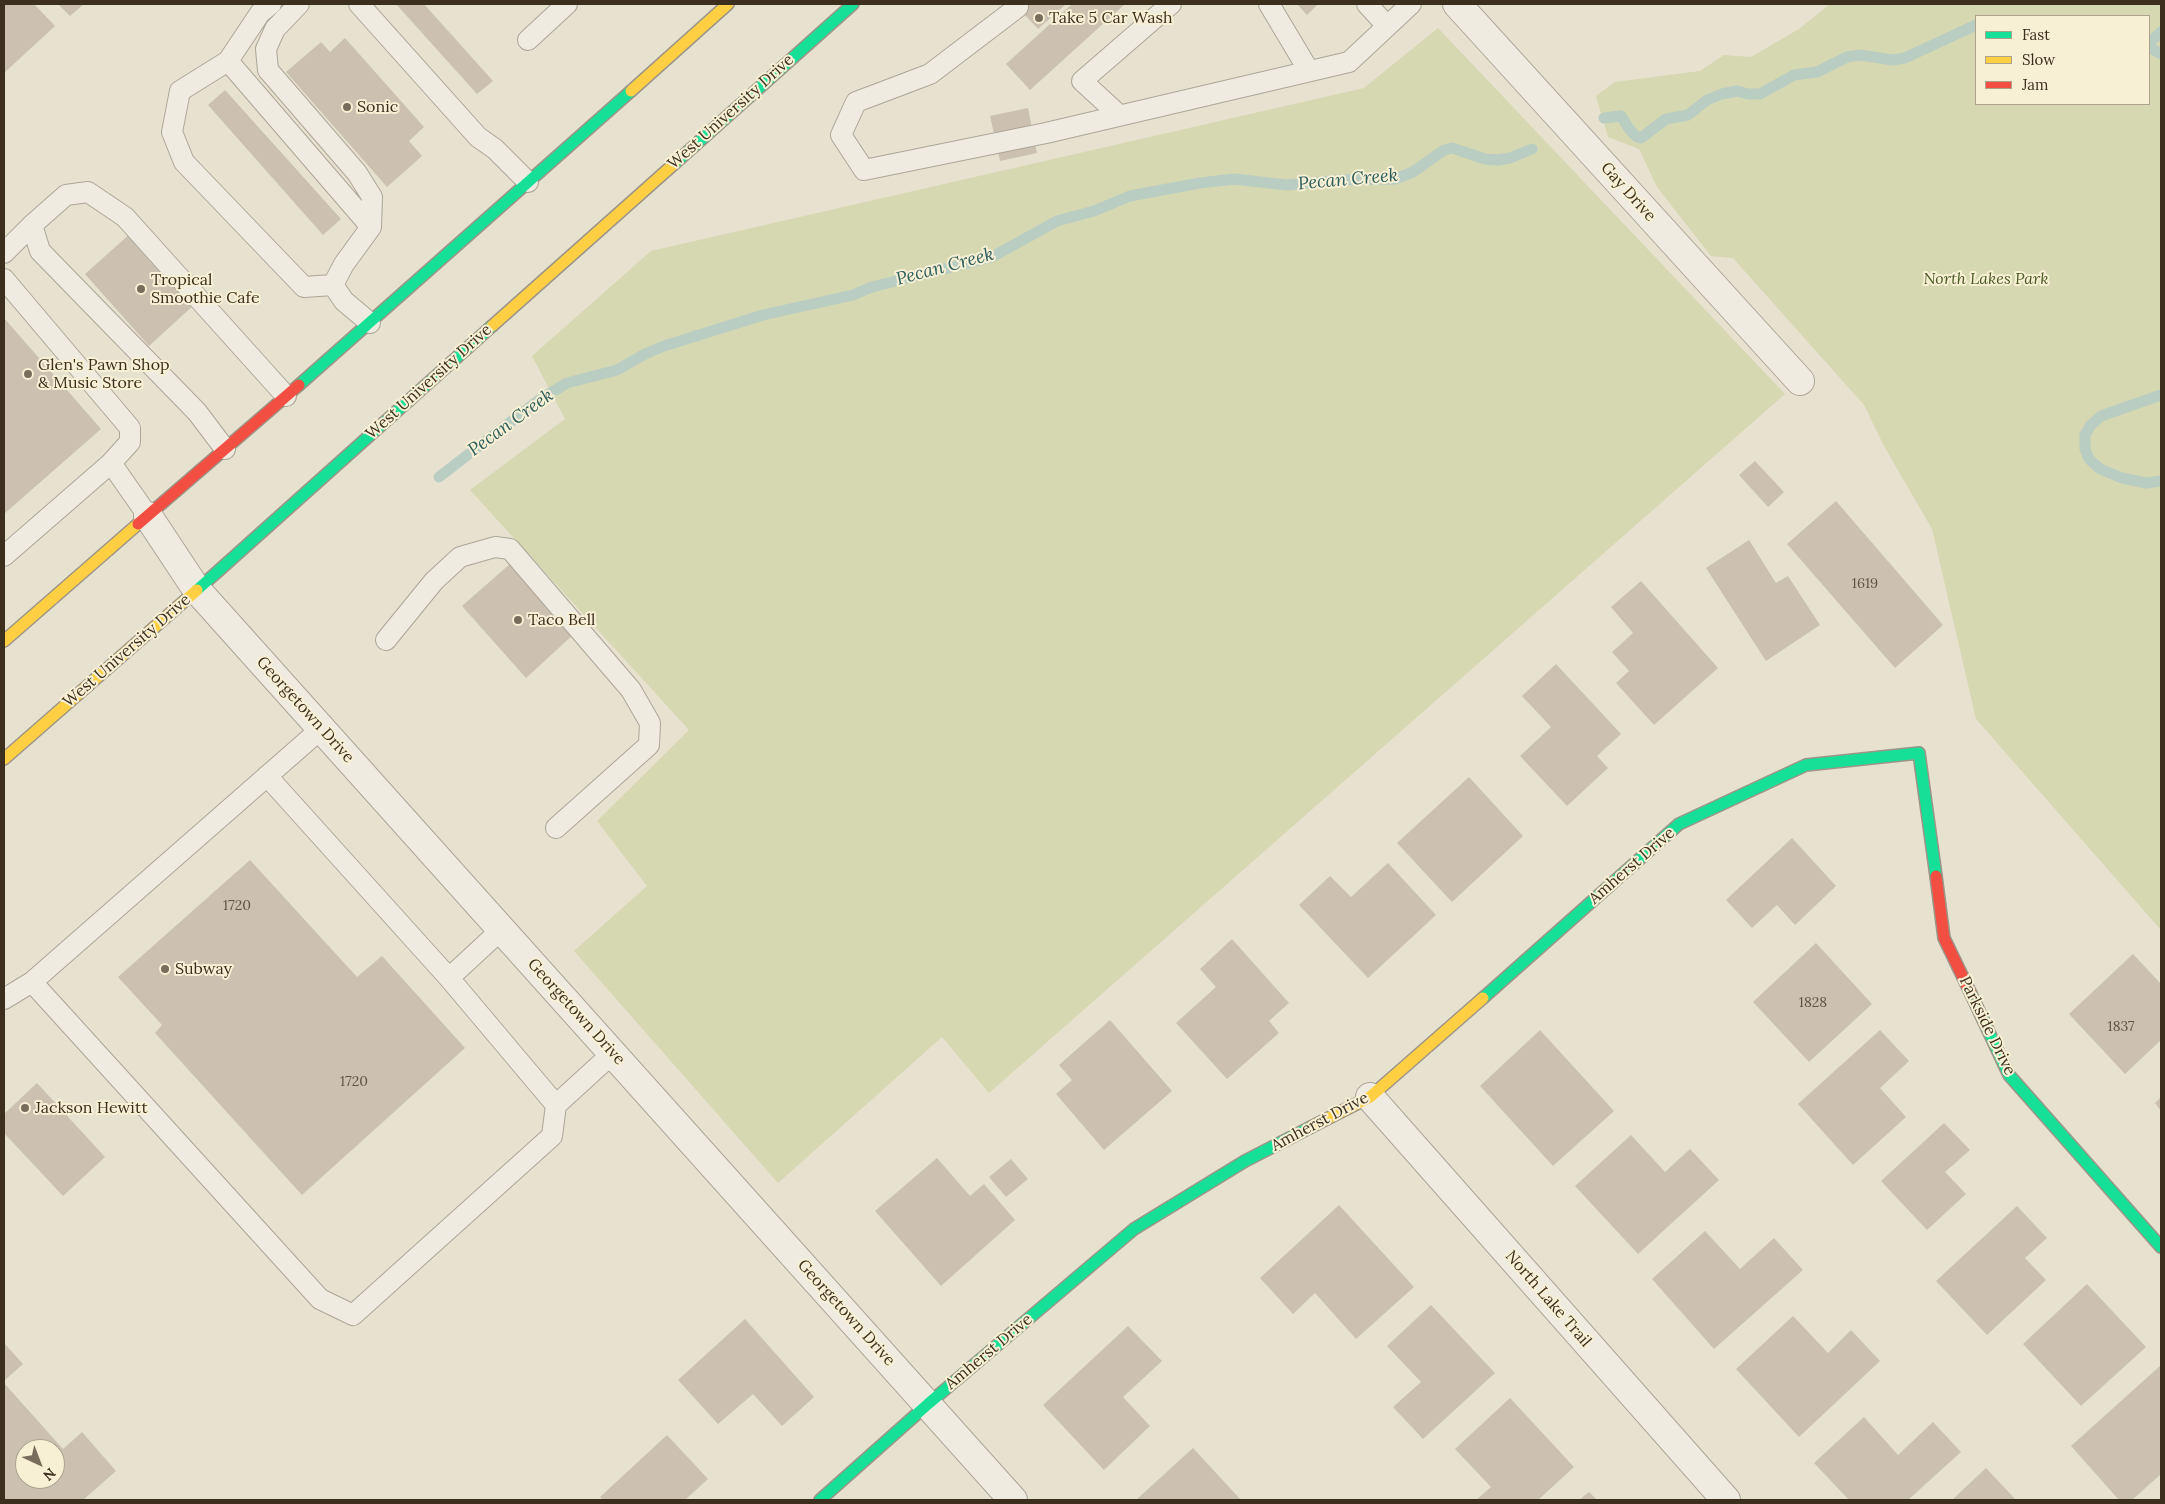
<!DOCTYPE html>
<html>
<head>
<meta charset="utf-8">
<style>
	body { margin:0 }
	#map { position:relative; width:2165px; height:1504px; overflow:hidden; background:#e7e1cf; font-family:Lora,serif }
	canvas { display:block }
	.frame { position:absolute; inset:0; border:5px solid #3d2f1e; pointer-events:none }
	.legend { position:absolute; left:1975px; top:15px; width:175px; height:90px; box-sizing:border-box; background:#f8f0d5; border:1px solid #ada38c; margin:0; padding:6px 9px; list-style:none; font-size:15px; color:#3d2f1e }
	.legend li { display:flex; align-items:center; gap:10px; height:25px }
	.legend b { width:25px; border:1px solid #ada38c }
	.north { position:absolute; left:15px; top:1439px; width:50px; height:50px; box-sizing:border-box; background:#f8f0d5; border:1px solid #ada38c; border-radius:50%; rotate:137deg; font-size:14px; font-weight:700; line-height:20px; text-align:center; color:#3d2f1e }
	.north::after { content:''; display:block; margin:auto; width:18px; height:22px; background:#786d5c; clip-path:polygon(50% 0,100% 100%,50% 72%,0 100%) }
</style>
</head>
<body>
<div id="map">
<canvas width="2165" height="1504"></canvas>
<div class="frame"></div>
<ul class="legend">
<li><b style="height:6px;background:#16e098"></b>Fast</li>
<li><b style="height:6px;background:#ffcf43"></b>Slow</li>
<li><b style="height:6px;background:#f24e42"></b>Jam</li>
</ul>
<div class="north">N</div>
</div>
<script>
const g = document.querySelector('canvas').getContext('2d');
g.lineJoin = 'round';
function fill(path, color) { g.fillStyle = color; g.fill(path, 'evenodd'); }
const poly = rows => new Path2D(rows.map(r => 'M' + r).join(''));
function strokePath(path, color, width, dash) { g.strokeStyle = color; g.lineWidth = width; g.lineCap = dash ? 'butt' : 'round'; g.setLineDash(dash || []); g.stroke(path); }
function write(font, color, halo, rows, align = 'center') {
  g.font = font + ' Lora,serif'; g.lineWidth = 4; g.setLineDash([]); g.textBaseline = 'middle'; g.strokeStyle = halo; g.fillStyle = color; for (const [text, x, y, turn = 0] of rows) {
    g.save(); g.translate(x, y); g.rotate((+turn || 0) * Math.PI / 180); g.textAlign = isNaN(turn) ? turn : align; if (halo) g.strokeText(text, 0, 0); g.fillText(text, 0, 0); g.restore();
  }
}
const green = poly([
	[1830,4,2161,4,2161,930,1976,719,1932,529,1884,446,1864,405,1733,258,1711,256,1657,187,1639,149,1608,137,1596,96,1615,82,1700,71,1724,55,1751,57,1799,29],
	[2149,16,2149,104,1976,104,1976,16],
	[1438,28,1785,394,989,1093,942,1037,778,1183,574,951,647,886,597,821,689,730,470,490,565,419,532,356,651,251,1364,88]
]);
const stream = poly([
	[2149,43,2161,32],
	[2149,47,2161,54],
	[1604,118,1621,116,1630,130,1637,137,1641,138,1666,119,1688,115,1707,100,1722,94,1737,91,1748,94,1760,94,1794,75,1817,72,1847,57,1860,55,1893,60,1905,58,1976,25],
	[2161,395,2101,416,2090,426,2085,435,2085,449,2089,459,2100,469,2122,478,2146,483,2161,481],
	[439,477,539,400,567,383,617,370,645,354,664,346,763,315,853,295,872,287,992,257,1057,221,1094,211,1130,196,1200,183,1234,179,1287,185,1341,180,1395,179,1413,172,1444,150,1452,148,1485,159,1498,160,1510,158,1532,149]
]);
const building = poly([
	[4,4,34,4,55,26,4,73],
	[58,4,84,4,70,16],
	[396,4,424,4,493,81,477,94],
	[1015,4,1066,4,1038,29],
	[1072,4,1125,4,1030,90,1006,64],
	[1297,4,1318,4,1307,15],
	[345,38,424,127,409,141,422,156,387,187,286,72,321,42,330,52],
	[225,90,341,219,323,235,208,105],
	[1028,108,1037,153,1000,161,990,116],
	[131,233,195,304,149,346,85,274],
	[4,318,101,429,4,514],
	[1755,461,1784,492,1768,507,1739,475],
	[1836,501,1943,625,1895,668,1787,544],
	[1749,540,1776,583,1788,576,1820,625,1766,661,1706,568],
	[511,563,574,634,526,678,462,606],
	[1641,581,1718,668,1654,725,1616,683,1629,671,1612,652,1633,633,1611,607],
	[1556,664,1621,734,1597,756,1608,768,1567,806,1520,756,1551,727,1522,696],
	[1469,777,1523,836,1452,902,1397,843],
	[1792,838,1836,886,1795,925,1777,905,1752,928,1726,900],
	[250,860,357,977,382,956,465,1048,302,1195,155,1033,162,1025,118,977],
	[1388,863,1436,915,1368,978,1299,905,1330,876,1351,897],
	[1232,939,1289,1003,1269,1021,1279,1033,1227,1079,1176,1023,1216,987,1200,969],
	[1816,943,1872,1004,1809,1062,1753,1002],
	[2133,954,2161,984,2161,1040,2125,1074,2069,1014],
	[1110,1020,1172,1091,1104,1150,1056,1094,1072,1080,1059,1065],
	[1540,1030,1614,1111,1553,1166,1480,1086],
	[1880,1030,1909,1061,1880,1088,1906,1117,1853,1165,1798,1104],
	[37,1083,105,1157,63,1196,4,1133,4,1114],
	[2161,1097,2161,1111,2155,1103],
	[1944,1123,1970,1150,1945,1172,1966,1194,1927,1230,1881,1181],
	[1631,1135,1665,1172,1690,1149,1719,1180,1638,1254,1575,1186],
	[937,1158,970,1196,984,1184,1015,1220,941,1286,875,1211],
	[1011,1159,1028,1179,1006,1197,989,1177],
	[1339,1205,1414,1287,1356,1339,1315,1293,1293,1314,1260,1278],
	[2017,1206,2047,1238,2025,1258,2046,1280,1987,1335,1936,1281],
	[1705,1231,1740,1269,1774,1238,1803,1270,1714,1349,1652,1279],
	[2087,1284,2146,1347,2081,1406,2023,1344],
	[1431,1305,1495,1373,1423,1439,1393,1407,1421,1382,1387,1346],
	[1793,1316,1828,1353,1851,1330,1880,1361,1799,1437,1736,1369],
	[745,1319,814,1397,782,1426,753,1394,718,1424,678,1380],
	[1128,1326,1162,1361,1123,1397,1150,1426,1104,1470,1043,1405],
	[4,1343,23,1364,4,1381],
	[2160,1366,2161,1474,2132,1500,2119,1500,2071,1446],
	[4,1383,63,1449,82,1432,116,1471,83,1500,4,1500],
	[25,1449,55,1449,55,1479,25,1479],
	[1510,1398,1574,1467,1538,1500,1476,1500,1491,1487,1455,1449],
	[1864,1417,1898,1455,1933,1422,1961,1452,1908,1500,1849,1500,1814,1463],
	[667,1435,708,1479,685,1500,603,1500,600,1497],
	[1193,1448,1241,1500,1136,1500],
	[1986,1468,2016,1500,1952,1500],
	[1589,1492,1597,1500,1579,1500]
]);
const lane = poly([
	[271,4,260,13,228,61,371,227,344,264,333,285,344,301,370,323],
	[299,4,275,29,266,49,268,70,357,173,372,197,371,227],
	[359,4,478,137,495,149,528,182],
	[1269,4,1309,71],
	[1367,4,1387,26],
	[1018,7,930,74,856,102,841,135,864,170,1046,133,1349,62,1411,4],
	[528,40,567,4],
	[228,61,180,91,172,132,184,162,304,287,333,285],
	[1119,115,1082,81,1171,4],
	[4,253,32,225],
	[4,279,130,428,130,442,111,463,4,556],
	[225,449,197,412,40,251,32,225,66,195,88,192,125,217,286,396],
	[111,463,148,516],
	[386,640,434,581,460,557,495,547,510,549,631,690,650,723,649,745,556,828],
	[267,776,449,978,556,1105,613,1053],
	[449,978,502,929],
	[32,982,320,1299,353,1315,552,1136,556,1105],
	[4,999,32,982,322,728]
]);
const street = poly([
	[1457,4,1800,381],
	[148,516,197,590,1013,1500],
	[1370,1097,1726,1500]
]);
const fast = poly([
	[674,164,853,4],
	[299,385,631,91],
	[197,590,492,326],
	[1971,994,2009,1075,2161,1247],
	[1483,998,1679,824,1806,765,1919,753,1936,876],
	[820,1500,928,1404,1134,1229,1245,1161,1311,1127]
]);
const slow = poly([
	[631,91,728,4],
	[492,326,674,164],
	[4,641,138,524],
	[4,759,197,590],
	[1311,1127,1370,1097,1483,998]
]);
const jam = poly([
	[138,524,299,385],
	[1936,876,1944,938,1971,994]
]);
const markers = [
	[1039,18,5,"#786d5c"],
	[347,107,5,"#786d5c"],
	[141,289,5,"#786d5c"],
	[28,374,5,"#786d5c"],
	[518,620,5,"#786d5c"],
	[165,969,5,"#786d5c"],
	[25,1108,5,"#786d5c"]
];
const numberNames = [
	["1619",1865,584],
	["1720",237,906],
	["1828",1813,1003],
	["1837",2121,1027],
	["1720",354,1082]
];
const poiNames = [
	["Take 5 Car Wash",1049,18],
	["Sonic",357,107],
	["Tropical",151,280],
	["Smoothie Cafe",151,298],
	["Glen's Pawn Shop",38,365],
	["& Music Store",38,383],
	["Taco Bell",528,620],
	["Subway",175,969],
	["Jackson Hewitt",35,1108]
];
const streetNames = [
	["West University Drive",731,112,-42],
	["Gay Drive",1628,192,48],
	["West University Drive",429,382,-42],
	["West University Drive",127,651,-41],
	["Georgetown Drive",305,710,48],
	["Amherst Drive",1632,866,-41],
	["Georgetown Drive",576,1012,48],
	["Parkside Drive",1987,1026,64],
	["Amherst Drive",1320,1122,-28],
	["North Lake Trail",1548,1299,49],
	["Georgetown Drive",846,1313,48],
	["Amherst Drive",989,1352,-40]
];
const parkNames = [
	["North Lakes Park",1986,279]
];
const waterNames = [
	["Pecan Creek",1348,180,-5],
	["Pecan Creek",945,267,-15],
	["Pecan Creek",511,423,-36]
];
fill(green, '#d5d8b1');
strokePath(stream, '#bacdc2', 11);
fill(building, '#ccc0b0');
strokePath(lane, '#ada698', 22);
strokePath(street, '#ada698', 30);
strokePath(fast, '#9c9588', 14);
strokePath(slow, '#9c9588', 14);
strokePath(jam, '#9c9588', 14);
strokePath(lane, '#efebe1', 20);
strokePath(street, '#efebe1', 28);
strokePath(fast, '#16e098', 11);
strokePath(slow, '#ffcf43', 11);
strokePath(jam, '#f24e42', 11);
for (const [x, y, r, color] of markers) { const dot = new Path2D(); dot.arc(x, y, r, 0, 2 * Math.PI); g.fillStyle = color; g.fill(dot); strokePath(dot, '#f8f0d5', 2); }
write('14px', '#615342', null, numberNames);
write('16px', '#3d2f1e', '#f8f0d5', poiNames, 'left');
write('16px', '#3d2f1e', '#f8f0d5', streetNames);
write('italic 16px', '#4a5b24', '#f8f0d5', parkNames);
write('italic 18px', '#2d5e5d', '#f8f0d5', waterNames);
</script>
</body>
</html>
